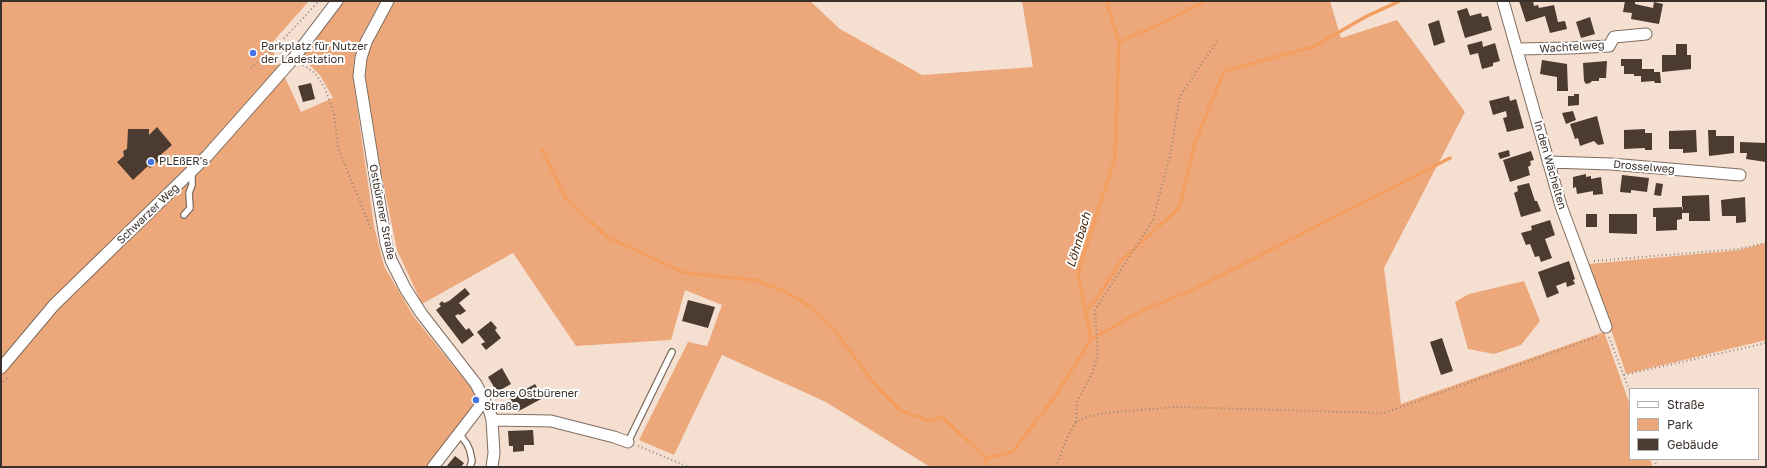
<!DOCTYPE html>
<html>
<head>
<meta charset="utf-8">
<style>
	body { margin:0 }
	#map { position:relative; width:1767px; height:468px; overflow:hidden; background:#f5dfd1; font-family:"Golos Text",sans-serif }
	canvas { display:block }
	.frame { position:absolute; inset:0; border:2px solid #39302b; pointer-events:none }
	.legend { position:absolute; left:1629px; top:388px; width:130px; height:72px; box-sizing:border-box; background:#fff; border:1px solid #b0acaa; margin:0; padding:5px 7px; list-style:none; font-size:12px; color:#39302b }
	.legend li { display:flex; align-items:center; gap:8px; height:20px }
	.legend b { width:20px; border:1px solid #b0acaa }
</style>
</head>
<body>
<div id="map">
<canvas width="1767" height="468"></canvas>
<div class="frame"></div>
<ul class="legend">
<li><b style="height:5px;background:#fff"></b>Straße</li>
<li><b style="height:11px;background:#eca87a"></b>Park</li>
<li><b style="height:11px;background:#4c3b30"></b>Gebäude</li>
</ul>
</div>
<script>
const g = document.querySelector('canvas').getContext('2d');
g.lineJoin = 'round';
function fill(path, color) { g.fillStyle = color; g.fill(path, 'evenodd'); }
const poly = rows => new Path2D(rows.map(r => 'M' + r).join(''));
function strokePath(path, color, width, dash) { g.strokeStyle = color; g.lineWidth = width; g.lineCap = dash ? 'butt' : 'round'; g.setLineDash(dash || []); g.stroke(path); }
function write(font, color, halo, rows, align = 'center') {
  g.font = font + ' "Golos Text",sans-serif'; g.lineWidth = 4; g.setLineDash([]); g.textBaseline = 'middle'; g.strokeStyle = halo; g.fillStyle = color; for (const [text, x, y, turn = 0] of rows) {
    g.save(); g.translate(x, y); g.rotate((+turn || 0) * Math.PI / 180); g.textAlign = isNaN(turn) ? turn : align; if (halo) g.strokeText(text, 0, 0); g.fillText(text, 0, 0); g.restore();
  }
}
const green = poly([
	[1,1,309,1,270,45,301,112,333,98,320,75,299,55,343,1,381,1,362,35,354,59,353,77,374,226,384,266,414,317,479,398,427,467,1,467],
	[394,1,810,1,840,29,922,75,1033,67,1022,1,1330,1,1341,38,1397,20,1465,112,1384,268,1401,404,1604,332,1630,405,1630,459,1650,459,1653,467,930,467,826,402,722,355,674,455,639,440,688,342,707,346,722,305,685,290,671,340,576,346,513,253,422,304,397,250,379,162,365,80,366,58,381,25],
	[1766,243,1766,340,1626,374,1589,264,1739,250],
	[1524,281,1540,321,1521,345,1494,354,1468,349,1455,302,1469,294]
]);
const stream = poly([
	[1119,42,1165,22,1205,1],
	[542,149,565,197,607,237,685,273,755,280,784,291,811,307,836,332,877,387,901,411,930,421,942,417,986,458],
	[1086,312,1097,298,1121,261,1180,207,1194,145,1224,71,1313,47,1367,16,1400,1],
	[1091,339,1144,310,1194,289,1450,158],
	[986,467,986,458,1012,452,1054,398,1091,339,1078,272,1115,158,1119,42,1106,1]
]);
const building = poly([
	[1519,1,1533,1,1534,6,1538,5,1539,8,1554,5,1558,22,1565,21,1567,29,1550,33,1545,16,1526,22],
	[1625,1,1635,2,1635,4,1653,8,1654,2,1663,4,1659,24,1631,19,1632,13,1623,12],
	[1467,8,1470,16,1481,13,1482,17,1488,16,1492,30,1465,38,1457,11],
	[1590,17,1595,34,1581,38,1576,22],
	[1439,20,1445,42,1434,46,1428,24],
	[1482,41,1483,47,1495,43,1500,61,1493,63,1493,66,1482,69,1478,53,1470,55,1467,45],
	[1676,44,1687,44,1687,55,1691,55,1691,69,1662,72,1662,55,1676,55],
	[1621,59,1642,59,1642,69,1654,69,1654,72,1660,72,1661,83,1655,83,1654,81,1641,82,1641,76,1634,76,1634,74,1624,74,1624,66,1621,66],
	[1542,60,1567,64,1568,91,1557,91,1557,77,1540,74],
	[1607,61,1606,78,1599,78,1599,81,1592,81,1590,83,1586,84,1584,81,1583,63],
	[311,83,315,99,303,102,298,86],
	[1574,94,1579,94,1579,105,1568,106,1568,96,1574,96],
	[1509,96,1510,101,1516,99,1524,128,1507,132,1503,118,1507,117,1506,111,1493,115,1489,101],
	[1573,111,1576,120,1566,124,1562,113],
	[1597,116,1604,144,1598,145,1594,141,1580,146,1578,138,1575,139,1570,124],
	[157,127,172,145,157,158,159,161,150,168,148,166,133,180,117,162,124,156,123,151,127,149,128,129,149,129,149,135],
	[1645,129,1645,133,1652,133,1652,150,1645,150,1645,148,1624,149,1624,130],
	[1696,130,1697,152,1683,153,1683,149,1669,149,1669,131],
	[1708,130,1716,130,1716,136,1734,136,1734,153,1709,156],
	[1740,142,1766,143,1766,162,1746,159,1747,153,1740,153],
	[1509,150,1510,156,1500,159,1498,153],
	[1531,151,1534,160,1530,161,1531,165,1528,167,1530,175,1510,182,1503,160],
	[1586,174,1586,177,1591,176,1591,179,1601,177,1603,194,1593,195,1593,191,1577,194,1576,187,1573,188,1573,177],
	[1622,175,1649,178,1647,192,1631,190,1631,193,1620,192],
	[1529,183,1535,201,1537,201,1541,211,1521,217,1514,193,1518,191,1517,186],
	[1656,183,1663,184,1661,196,1654,195],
	[1709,195,1710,221,1689,221,1689,213,1682,213,1682,219,1677,220,1677,230,1656,231,1656,217,1653,217,1653,208,1682,207,1683,211,1683,207,1684,207,1682,207,1682,196],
	[1745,197,1746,222,1736,223,1736,216,1722,216,1721,200],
	[1586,214,1597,214,1597,227,1586,227],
	[1609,214,1637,214,1637,234,1609,233],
	[1550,220,1555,235,1545,239,1552,258,1541,262,1539,256,1535,257,1530,244,1526,245,1521,233,1532,230,1531,226],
	[1569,261,1575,279,1573,280,1575,284,1567,287,1566,282,1556,286,1559,293,1547,298,1538,272],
	[465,288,470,294,459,303,466,311,460,315,458,314,455,316,466,330,469,328,474,335,462,344,436,310,441,306,439,304,442,301,444,303,449,301],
	[688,300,715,307,708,328,682,321],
	[491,321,497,328,495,330,501,338,486,350,481,344,485,342,477,332],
	[1442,338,1453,371,1441,375,1430,342],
	[502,368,511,384,497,392,488,377],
	[535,384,543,398,517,412,510,398],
	[533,430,534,445,524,445,524,451,513,452,513,446,509,446,508,431],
	[455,456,464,463,461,467,446,467]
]);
const path = poly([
	[276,47,282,54],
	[303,65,315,73,325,88,334,114,338,148,372,231],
	[251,68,276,47,319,1],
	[1594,261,1738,249,1766,243],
	[1609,337,1630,392],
	[1624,375,1766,343],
	[1,385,7,378],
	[1076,422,1077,402,1092,374,1098,356,1095,310,1153,220,1170,155,1180,96,1218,40],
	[638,446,689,467],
	[1654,459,1657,467],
	[1056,467,1067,438,1076,422,1087,417,1103,413,1175,407,1384,413,1599,336]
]);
const lane = poly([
	[184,215,190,208,189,193,192,185,192,171],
	[459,433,467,444,470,451,472,461,470,467],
	[628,442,672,352]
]);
const street = poly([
	[388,1,366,42,361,58,359,76,386,243,391,260,405,288,421,313,476,384,489,409,492,420,494,453,492,467],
	[1503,1,1561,206,1606,327],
	[1518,49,1570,48,1609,46,1614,37,1646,34],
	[1548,162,1611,164,1740,175],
	[1,368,54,305,207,156,293,59,337,1],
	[492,420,551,421,614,437,628,442],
	[433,467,484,401]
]);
const markers = [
	[253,53,4,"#4573e4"],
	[151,162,4,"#4573e4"],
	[476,400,4,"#4573e4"]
];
const poiNames = [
	["Parkplatz für Nutzer",261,47],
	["der Ladestation",261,60],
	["PLEßER's",159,162],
	["Obere Ostbürener",484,394],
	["Straße",484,407]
];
const streetNames = [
	["Wachtelweg",1572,47,-4],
	["In den Wächelten",1550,165,74],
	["Drosselweg",1644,167,5],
	["Ostbürener Straße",382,212,79],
	["Schwarzer Weg",148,214,-44]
];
const waterNames = [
	["Löhnbach",1079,240,-73]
];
fill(green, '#eca87a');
strokePath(stream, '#f49e61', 3.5);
fill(building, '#4c3b30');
strokePath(lane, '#7f6c5f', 8);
strokePath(street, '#7f6c5f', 13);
strokePath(path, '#95867d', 2, [1, 3]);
strokePath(lane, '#fff', 5.5);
strokePath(street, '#fff', 11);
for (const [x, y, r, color] of markers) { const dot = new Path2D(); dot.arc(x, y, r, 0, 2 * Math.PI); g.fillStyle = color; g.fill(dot); strokePath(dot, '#fff', 1.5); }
write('11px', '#39302b', '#fff', poiNames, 'left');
write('11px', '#39302b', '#fff', streetNames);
write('italic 12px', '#452409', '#fff', waterNames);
</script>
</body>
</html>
